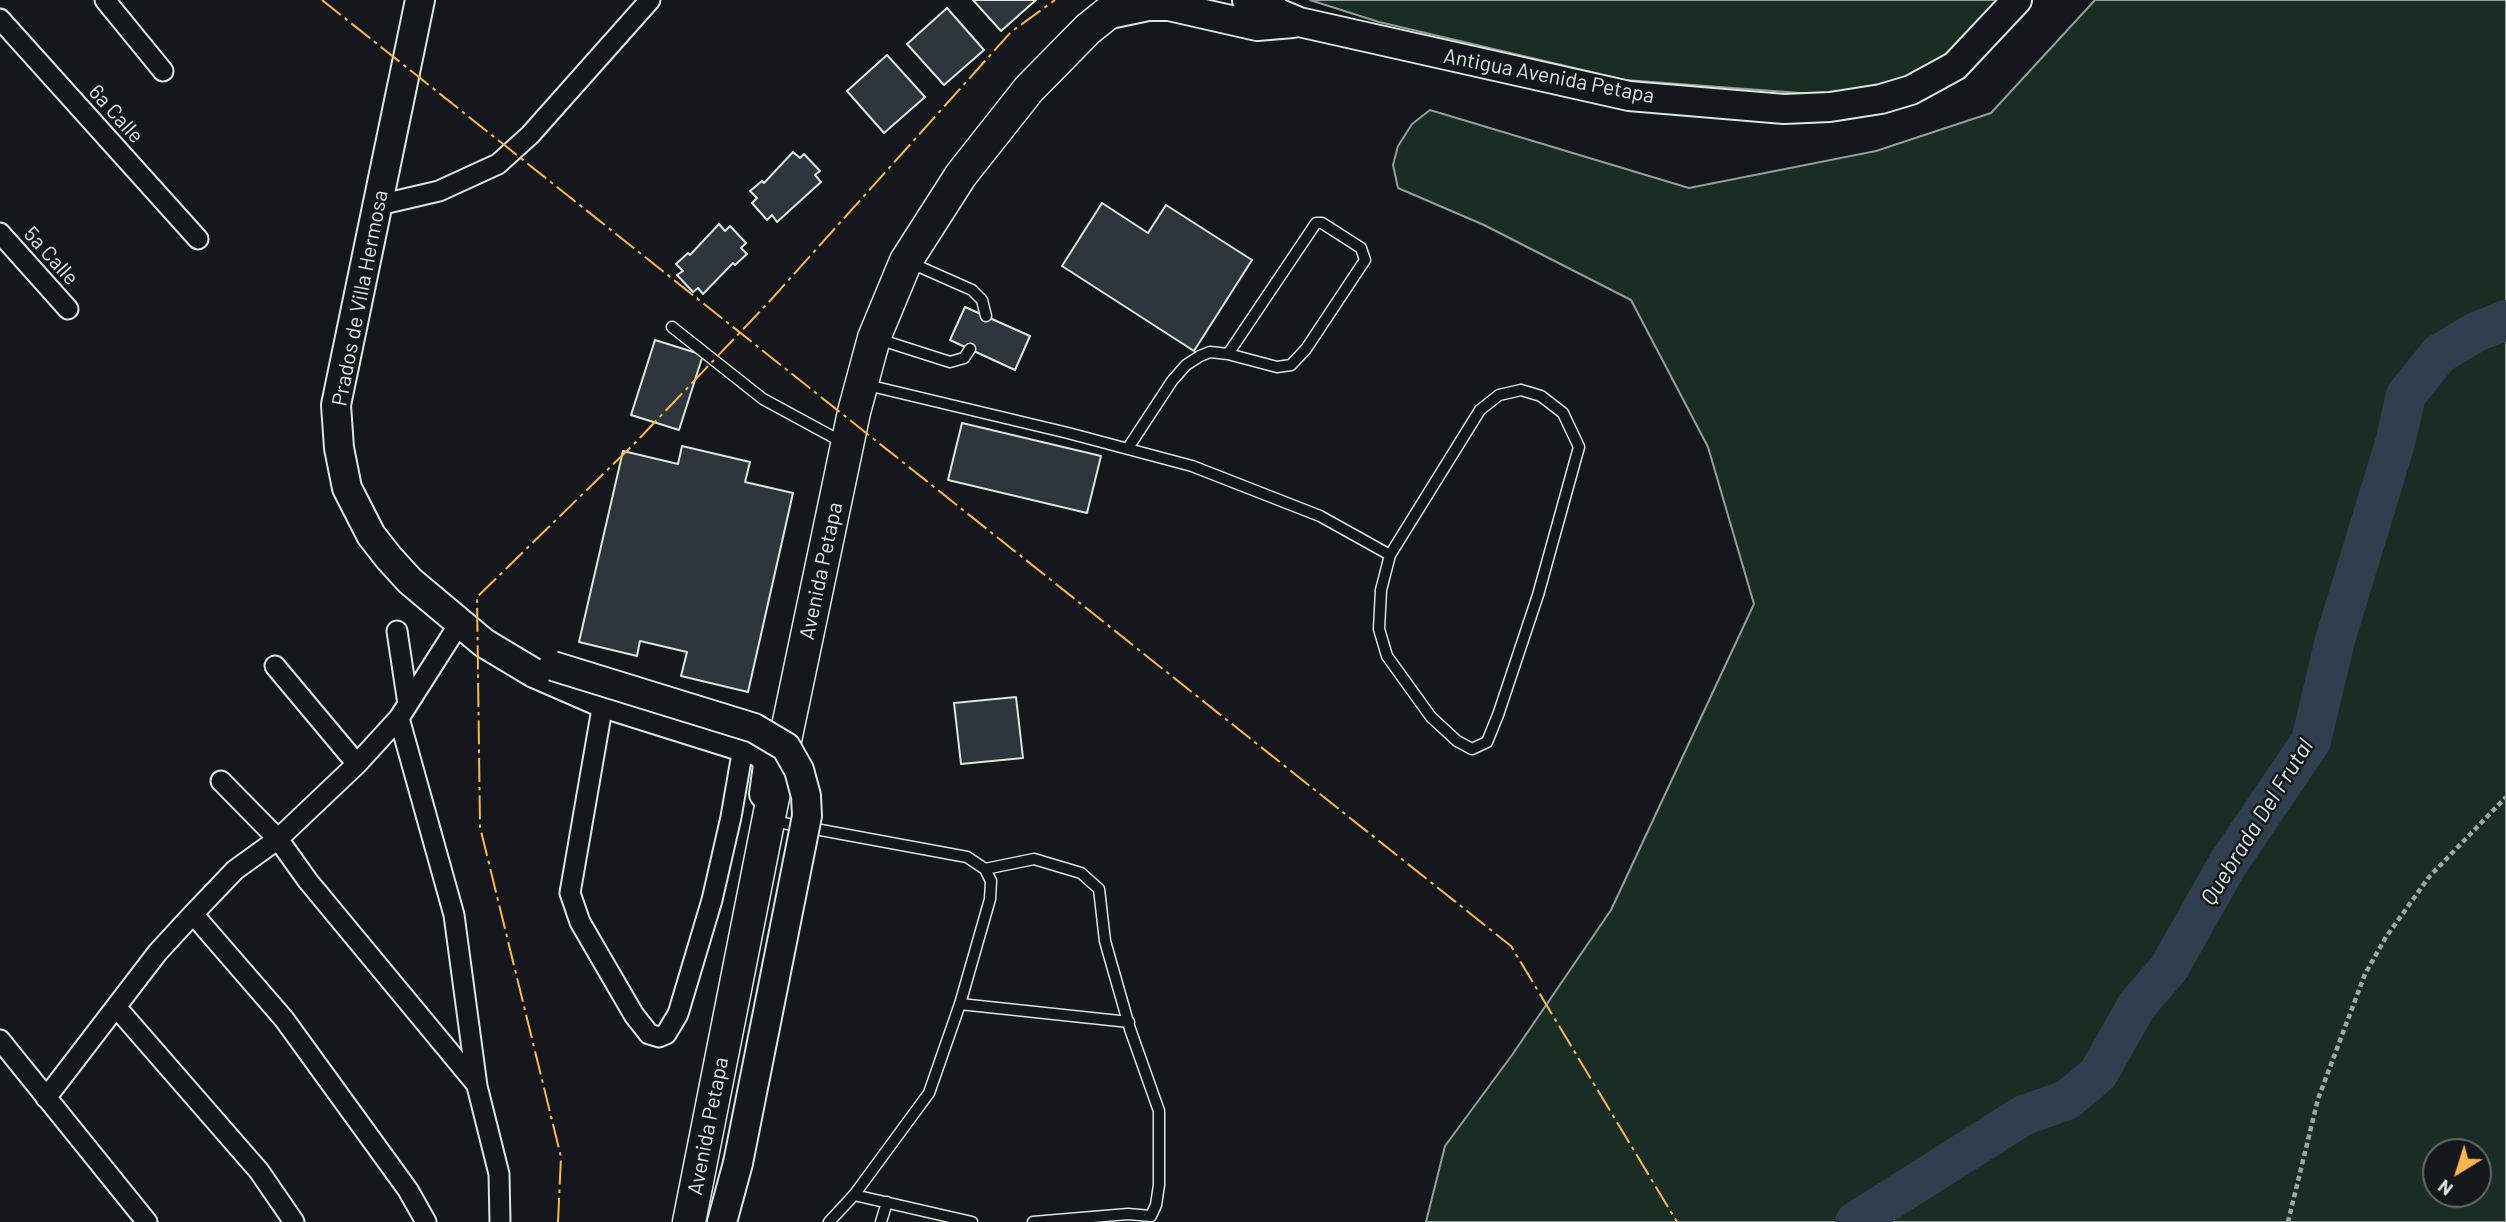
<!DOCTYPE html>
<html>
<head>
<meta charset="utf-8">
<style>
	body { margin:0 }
	#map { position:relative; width:2506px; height:1222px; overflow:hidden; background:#14181c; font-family:Barlow,sans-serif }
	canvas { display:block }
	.north { position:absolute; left:2422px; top:1138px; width:70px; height:70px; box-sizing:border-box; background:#14181c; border:2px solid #626a69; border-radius:50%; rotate:218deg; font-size:19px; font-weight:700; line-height:28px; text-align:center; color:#d8e6dc }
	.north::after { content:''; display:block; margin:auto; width:24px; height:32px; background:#ffb74d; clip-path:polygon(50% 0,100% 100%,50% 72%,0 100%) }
</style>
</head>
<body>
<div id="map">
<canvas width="2506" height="1222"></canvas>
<div class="north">N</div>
</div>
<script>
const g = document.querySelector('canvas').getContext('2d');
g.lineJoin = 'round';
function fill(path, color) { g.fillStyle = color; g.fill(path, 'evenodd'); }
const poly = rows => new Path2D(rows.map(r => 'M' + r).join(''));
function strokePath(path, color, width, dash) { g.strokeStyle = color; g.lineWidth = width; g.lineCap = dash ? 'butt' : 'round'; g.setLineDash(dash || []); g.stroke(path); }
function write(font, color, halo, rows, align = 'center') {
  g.font = font + ' Barlow,sans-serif'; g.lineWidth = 5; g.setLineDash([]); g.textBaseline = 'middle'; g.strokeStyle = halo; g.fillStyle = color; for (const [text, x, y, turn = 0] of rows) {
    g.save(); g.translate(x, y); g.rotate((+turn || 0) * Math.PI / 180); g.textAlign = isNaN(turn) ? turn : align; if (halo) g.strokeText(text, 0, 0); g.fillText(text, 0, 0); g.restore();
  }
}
const green = poly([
	[1310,0,2017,0,1999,22,1881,99,1625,80,1379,22,1310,0],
	[2095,0,2506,0,2506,1222,1426,1222,1445,1146,1512,1055,1611,910,1754,604,1708,447,1631,300,1484,225,1398,188,1393,165,1398,146,1412,124,1430,110,1689,188,1876,151,1991,113,2095,0],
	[2436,1152,2478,1152,2478,1194,2436,1194,2436,1152]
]);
const river = poly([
	[1855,1222,2024,1115,2067,1100,2098,1074,2137,1005,2169,968,2227,865,2311,741,2335,640,2395,443,2406,395,2439,354,2476,332,2506,320]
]);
const building = poly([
	[973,0,1036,0,1001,31,973,0],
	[947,8,984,50,944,85,907,44,947,8],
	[887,55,925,97,884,133,847,91,887,55],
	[793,152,800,158,804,154,820,171,815,175,821,182,777,222,772,215,767,220,752,203,757,198,750,191,762,181,764,183,793,152],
	[1102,203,1148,233,1166,205,1252,260,1194,351,1062,266,1102,203],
	[719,224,725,231,730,226,746,243,741,248,747,254,735,265,733,263,703,294,698,288,693,292,677,275,683,271,676,264,688,253,690,255,719,224],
	[965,307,1030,336,1015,370,950,340,965,307],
	[655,340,703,355,679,430,631,415,655,340],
	[962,423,1101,456,1087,513,948,480,962,423],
	[682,446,750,462,745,482,793,493,748,692,681,676,687,652,640,641,637,656,579,642,623,451,678,464,682,446],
	[1016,697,1023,758,961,764,954,703,1016,697]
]);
const path = poly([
	[2288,1222,2318,1099,2365,974,2386,937,2429,877,2506,797]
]);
const service = poly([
	[911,263,972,290,982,300,986,316],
	[672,327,763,399,844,443],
	[878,339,950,362,964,358,970,349],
	[867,385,1068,433,1192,466,1320,516,1390,555],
	[1521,390,1541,396,1563,413,1579,447,1538,595,1498,715,1487,742,1472,749,1457,741,1431,717,1387,656,1379,629,1381,590,1390,555,1480,410,1499,395,1521,390],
	[1128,448,1172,381,1186,365,1200,356,1210,352,1228,354,1277,367,1291,365,1306,349,1365,260,1361,248,1322,223,1316,223,1228,354],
	[772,821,967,857,985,869,991,881,990,899,960,1004,929,1093,854,1195,829,1222],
	[985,869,1034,859,1081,873,1099,889,1105,941,1130,1029,1159,1111,1159,1185,1156,1205,1151,1216,1128,1214,1033,1222],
	[960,1004,1129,1022],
	[854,1195,972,1222],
	[881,1222,887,1202]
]);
const minor = poly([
	[105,0,163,71],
	[0,19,198,239],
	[379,205,439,191,498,164,530,135,650,0],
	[0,233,68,309],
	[397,631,408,704],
	[275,666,357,764],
	[603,703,570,893,580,922,634,1015,649,1034,659,1037,666,1034,678,1014,712,900,731,817,743,748],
	[399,718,454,915,477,1086,499,1174,500,1222],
	[221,781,278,839,308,881,477,1085],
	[193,914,284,1019,408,1190,426,1222],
	[117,1008,259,1171,294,1222],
	[0,1040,147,1222],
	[46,1098,158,952,193,914,235,870,278,839,357,764,399,718,459,624]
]);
const secondary = poly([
	[420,0,336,405,339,448,347,488,371,535,389,558,410,581,484,643,534,673,603,703,759,752,766,758,768,765,764,794],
	[1247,0,1299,22,1629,96,1784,109,1830,107,1881,99,1911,90,1955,66,2017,0],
	[1105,15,1148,6,1169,6,1257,26,1293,23],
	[722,1222,738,1163]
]);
const primary = poly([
	[1265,0,1273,11],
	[689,1222,770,812,854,412,874,338,906,261,961,175,1029,89,1088,29,1124,0]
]);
const secondaryBridge = poly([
	[553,666,754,728,786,747,799,770,806,796,807,816,738,1163]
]);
const power = poly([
	[322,0,1511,946,1677,1222],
	[558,1222,561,1157,480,827,477,597,636,442,768,303,1011,32,1055,0]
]);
const streetNames = [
	["Antigua Avenida Petapa",1549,76,11],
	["6a Calle",116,114,48],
	["5a Calle",51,256,48],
	["Prados de Villa Hermosa",360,298,-79],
	["Avenida Petapa",821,571,-78],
	["Avenida Petapa",708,1126,-79]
];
const waterNames = [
	["Quebrada Del Frutal",2257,822,-58]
];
fill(green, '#1a2d24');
strokePath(green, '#939e99', 2);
strokePath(river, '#2f3f4d', 40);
fill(building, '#2c363c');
strokePath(building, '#d8e6dc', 2);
strokePath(service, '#d8e6dc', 13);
strokePath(minor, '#d8e6dc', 23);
strokePath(secondary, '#d8e6dc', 32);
strokePath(primary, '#d8e6dc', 35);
strokePath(path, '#9da8a2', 4.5, [5, 3.5]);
strokePath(service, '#14181c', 10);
strokePath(minor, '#14181c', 19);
strokePath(secondary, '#14181c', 28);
strokePath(primary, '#14181c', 32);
strokePath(secondaryBridge, '#d8e6dc', 32, []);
strokePath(secondaryBridge, '#14181c', 28);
strokePath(power, '#ffb74d', 2, [24, 5, 3.5, 5]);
write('21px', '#d8e6dc', '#14181c', streetNames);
write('italic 23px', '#d8e6dc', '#14181c', waterNames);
</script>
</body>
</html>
